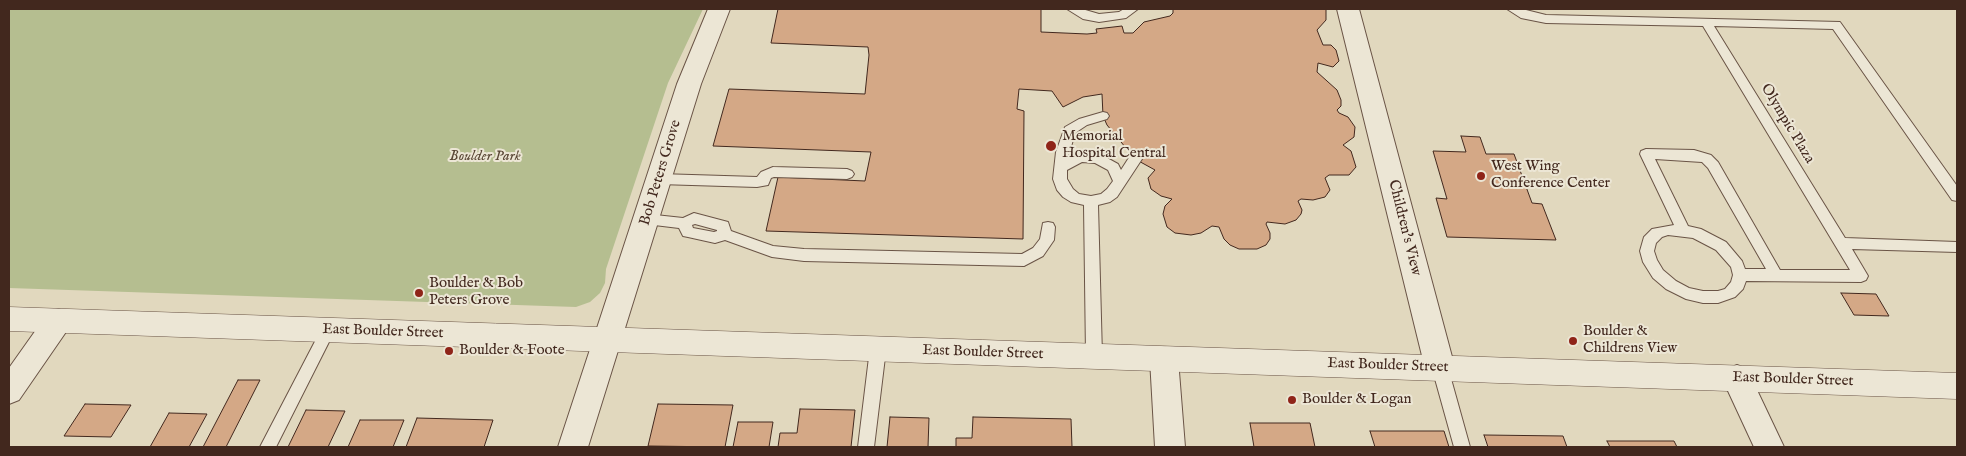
<!DOCTYPE html>
<html>
<head>
<meta charset="utf-8">
<style>
	body { margin:0 }
	#map { position:relative; width:1966px; height:456px; overflow:hidden; background:#e1d8be; font-family:"IM FELL English",serif }
	canvas { display:block }
	.frame { position:absolute; inset:0; border:10px solid #42281e; pointer-events:none }
</style>
</head>
<body>
<div id="map">
<canvas width="1966" height="456"></canvas>
<div class="frame"></div>
</div>
<script>
const g = document.querySelector('canvas').getContext('2d');
g.lineJoin = 'round';
function fill(path, color) { g.fillStyle = color; g.fill(path, 'evenodd'); }
const poly = rows => new Path2D(rows.map(r => 'M' + r).join(''));
function strokePath(path, color, width, dash) { g.strokeStyle = color; g.lineWidth = width; g.lineCap = dash ? 'butt' : 'round'; g.setLineDash(dash || []); g.stroke(path); }
function write(font, color, halo, rows, align = 'center') {
  g.font = font + ' "IM FELL English",serif'; g.lineWidth = 4; g.setLineDash([]); g.textBaseline = 'middle'; g.strokeStyle = halo; g.fillStyle = color; for (const [text, x, y, turn = 0] of rows) {
    g.save(); g.translate(x, y); g.rotate((+turn || 0) * Math.PI / 180); g.textAlign = isNaN(turn) ? turn : align; if (halo) g.strokeText(text, 0, 0); g.fillText(text, 0, 0); g.restore();
  }
}
const green = poly([
	[9,9,703,9,668,83,606,269,605,283,600,293,590,302,576,307,9,288]
]);
const building = poly([
	[778,9,1041,9,1041,32,1087,34,1097,33,1096,29,1122,26,1124,33,1133,33,1144,22,1170,16,1173,13,1173,9,1326,9,1326,20,1317,30,1323,45,1331,45,1336,50,1339,61,1333,67,1318,63,1317,72,1337,90,1341,100,1341,106,1337,110,1339,113,1348,117,1355,127,1354,137,1343,145,1351,151,1356,167,1349,175,1329,175,1325,178,1330,190,1325,197,1313,200,1301,199,1298,201,1302,210,1301,214,1296,220,1285,224,1267,222,1266,224,1270,233,1270,239,1266,245,1257,249,1239,249,1230,245,1224,239,1219,227,1212,226,1201,233,1191,235,1175,233,1167,227,1163,214,1165,206,1172,199,1161,196,1151,189,1148,178,1155,170,1135,159,1107,125,1103,116,1102,94,1083,97,1063,107,1052,91,1019,89,1017,109,1024,111,1023,239,766,231,778,177,865,181,871,152,713,146,729,89,865,94,869,55,868,47,771,43,778,9],
	[1461,136,1480,137,1486,154,1514,154,1532,203,1542,204,1556,240,1447,237,1436,198,1447,199,1433,151,1466,152,1461,136],
	[1841,293,1876,294,1889,316,1854,315,1841,293],
	[238,380,260,380,226,447,203,447,238,380],
	[85,404,131,405,111,437,64,436,85,404],
	[658,404,733,405,725,447,648,446,658,404],
	[800,409,855,410,851,447,778,447,780,433,797,433,800,409],
	[306,410,345,411,328,447,288,447,306,410],
	[169,413,207,414,189,447,150,447,169,413],
	[890,417,929,418,928,447,887,447,890,417],
	[973,417,1071,419,1072,447,956,447,956,438,972,438,973,417],
	[417,418,493,420,484,447,406,447,417,418],
	[360,420,404,420,393,447,348,447,360,420],
	[738,422,773,422,769,447,733,447,738,422],
	[1250,423,1310,423,1315,447,1254,447,1250,423],
	[1370,431,1444,431,1449,447,1375,447,1370,431],
	[1484,435,1563,436,1567,447,1488,447,1484,435],
	[1607,441,1674,441,1677,447,1610,447,1607,441]
]);
const service = poly([
	[1067,9,1082,9,1099,14,1119,12,1124,9,1138,9,1126,18,1099,22,1083,19,1067,9],
	[1507,9,1522,9,1546,15,1840,22,1957,186,1957,201,1952,200,1833,29,1714,26,1845,238,1957,242,1957,252,1852,249,1868,276,1866,280,1861,282,1746,281,1743,289,1735,297,1718,303,1703,303,1686,299,1666,289,1653,278,1643,262,1640,251,1644,237,1652,229,1674,225,1640,154,1641,151,1646,149,1694,150,1711,155,1718,162,1780,270,1850,270,1703,26,1546,23,1521,18,1507,9],
	[1655,159,1702,162,1708,168,1766,269,1745,269,1742,261,1726,242,1701,229,1688,226,1655,159],
	[1668,235,1693,238,1716,250,1731,267,1733,275,1731,282,1725,289,1718,291,1703,291,1689,288,1676,281,1663,270,1657,260,1654,251,1656,243,1662,237,1668,235],
	[1103,112,1107,113,1109,116,1107,119,1087,125,1075,133,1068,157,1080,152,1098,153,1118,164,1121,170,1130,156,1135,154,1140,156,1142,159,1117,197,1110,202,1098,205,1102,356,1099,361,1094,362,1089,361,1086,356,1084,205,1071,202,1063,197,1057,190,1053,179,1056,152,1065,127,1079,119,1103,112],
	[1082,162,1095,163,1108,170,1113,181,1107,189,1101,194,1091,196,1079,194,1073,189,1067,179,1067,170,1082,162],
	[773,167,847,169,852,171,854,174,852,177,847,179,774,177,771,178,768,185,757,187,659,184,654,183,652,179,654,175,659,174,757,177,761,172,773,167],
	[694,213,728,222,731,231,773,246,804,249,1022,254,1033,248,1040,239,1043,223,1048,222,1053,223,1055,227,1054,240,1043,256,1024,266,804,261,772,257,725,240,715,243,688,237,683,236,679,228,646,224,641,223,639,219,641,215,646,214,683,218,694,213],
	[695,224,717,230,717,231,714,232,693,228,692,225,695,224],
	[328,324,333,326,335,330,276,447,260,447,323,326,328,324],
	[878,343,883,344,886,349,874,447,858,447,870,349,873,344,878,343],
	[1440,361,1445,363,1448,368,1470,447,1454,447,1432,368,1435,363,1440,361]
]);
const minor = poly([
	[708,9,730,9,701,84,588,447,558,447,677,84,708,9],
	[1337,9,1359,9,1455,368,1450,377,1440,380,1430,377,1425,368,1337,9],
	[58,309,68,313,72,321,68,329,19,400,9,404,9,368,48,313,58,309],
	[1164,347,1174,350,1178,359,1185,447,1155,447,1150,359,1154,350,1164,347],
	[1737,365,1747,369,1784,447,1754,447,1722,378,1727,369,1737,365]
]);
const tertiary = poly([
	[9,307,1957,373,1957,399,9,331,9,307]
]);
const markers = [
	[1051,146,6,"#8f2418"],
	[1481,176,5,"#8f2418"],
	[419,293,5,"#8f2418"],
	[1573,341,5,"#8f2418"],
	[449,351,5,"#8f2418"],
	[1292,400,5,"#8f2418"]
];
const streetNames = [
	["Olympic Plaza",1787,124,59],
	["Bob Peters Grove",661,173,-73],
	["Children's View",1404,228,76],
	["East Boulder Street",383,332,2],
	["East Boulder Street",983,353,2],
	["East Boulder Street",1388,366,2],
	["East Boulder Street",1793,380,2]
];
const poiNames = [
	["Memorial",1062,137],
	["Hospital Central",1062,154],
	["West Wing",1491,167],
	["Conference Center",1491,184],
	["Boulder & Bob",429,284],
	["Peters Grove",429,301],
	["Boulder &",1583,332],
	["Childrens View",1583,349],
	["Boulder & Foote",459,351],
	["Boulder & Logan",1302,400]
];
const parkNames = [
	["Boulder Park",485,157]
];
fill(green, '#b5be90');
fill(building, '#d4a886');
strokePath(building, '#42281e', 1);
strokePath(service, '#6a5446', 2);
strokePath(minor, '#6a5446', 2);
strokePath(tertiary, '#6a5446', 1);
fill(service, '#ece6d5');
fill(minor, '#ece6d5');
fill(tertiary, '#ece6d5');
for (const [x, y, r, color] of markers) { const dot = new Path2D(); dot.arc(x, y, r, 0, 2 * Math.PI); g.fillStyle = color; g.fill(dot); strokePath(dot, '#ece6d5', 2); }
write('15px', '#42281e', '#ece6d5', streetNames);
write('15px', '#42281e', '#ece6d5', poiNames, 'left');
write('italic 15px', '#594635', '#ece6d5', parkNames);
</script>
</body>
</html>
